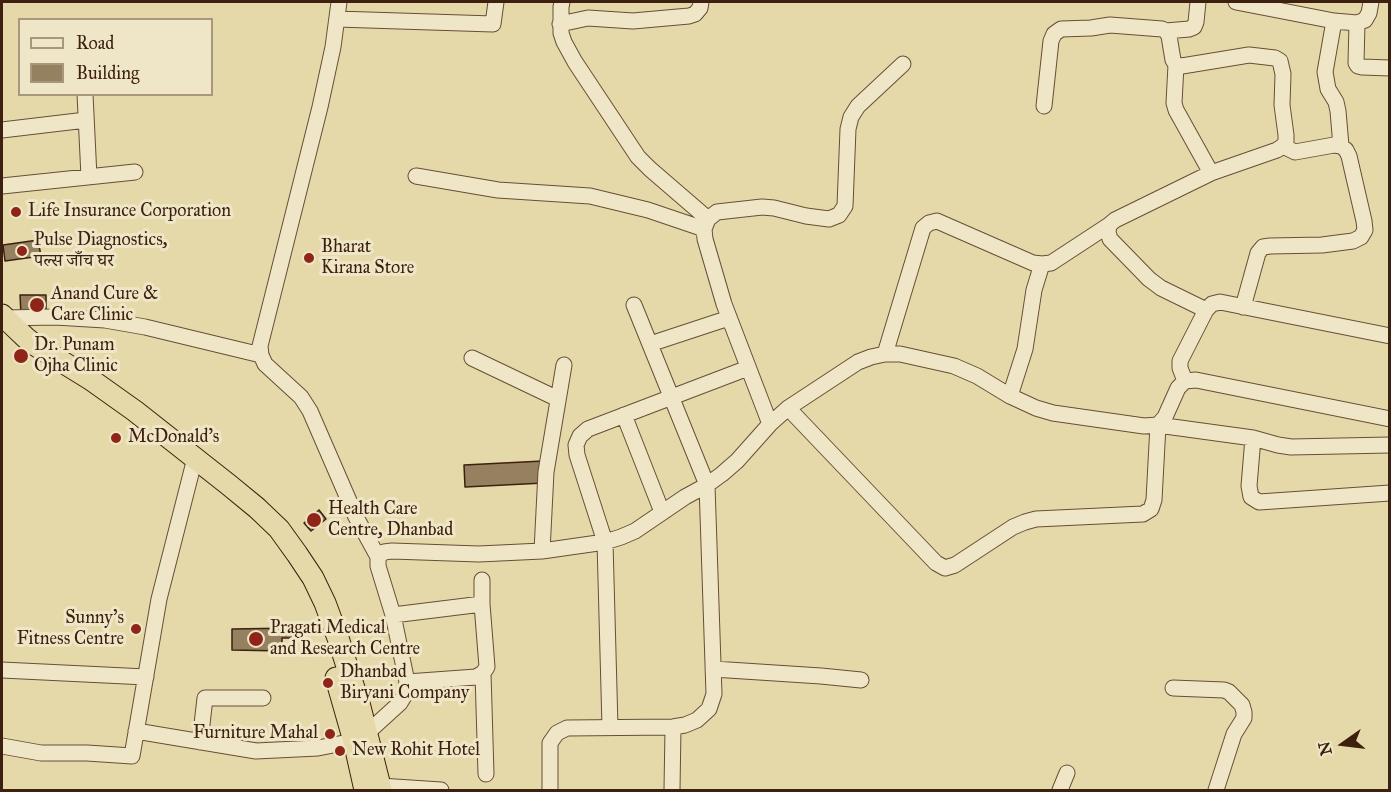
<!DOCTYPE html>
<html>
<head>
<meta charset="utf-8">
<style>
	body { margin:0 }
	#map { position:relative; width:1391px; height:792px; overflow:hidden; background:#e6d9a9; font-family:"IM FELL Great Primer",serif }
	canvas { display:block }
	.frame { position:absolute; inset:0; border:3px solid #3d200f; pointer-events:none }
	.legend { position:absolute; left:18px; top:18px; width:195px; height:78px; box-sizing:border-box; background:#efe6c7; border:2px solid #a8977d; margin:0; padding:8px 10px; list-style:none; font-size:18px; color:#3d200f }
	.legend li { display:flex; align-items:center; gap:12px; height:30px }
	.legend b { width:30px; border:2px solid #a8977d }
	.north { position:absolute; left:1313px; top:714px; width:60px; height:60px; -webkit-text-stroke:4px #efe6c7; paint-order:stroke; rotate:256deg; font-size:16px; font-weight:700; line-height:24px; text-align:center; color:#3d200f }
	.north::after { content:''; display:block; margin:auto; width:21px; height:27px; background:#3d200f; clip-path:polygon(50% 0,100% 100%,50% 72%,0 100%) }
</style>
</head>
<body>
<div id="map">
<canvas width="1391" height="792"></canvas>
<div class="frame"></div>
<ul class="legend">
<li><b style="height:8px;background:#efe6c7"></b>Road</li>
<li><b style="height:16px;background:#95805f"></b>Building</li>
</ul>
<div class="north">N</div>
</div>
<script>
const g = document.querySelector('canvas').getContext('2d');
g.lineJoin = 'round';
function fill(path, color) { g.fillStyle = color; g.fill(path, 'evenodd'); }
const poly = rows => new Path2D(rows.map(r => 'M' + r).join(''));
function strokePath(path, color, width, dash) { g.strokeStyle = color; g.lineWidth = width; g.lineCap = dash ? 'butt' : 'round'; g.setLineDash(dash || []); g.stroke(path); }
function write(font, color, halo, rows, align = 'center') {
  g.font = font + ' "IM FELL Great Primer","Noto Serif Devanagari",serif'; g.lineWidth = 6; g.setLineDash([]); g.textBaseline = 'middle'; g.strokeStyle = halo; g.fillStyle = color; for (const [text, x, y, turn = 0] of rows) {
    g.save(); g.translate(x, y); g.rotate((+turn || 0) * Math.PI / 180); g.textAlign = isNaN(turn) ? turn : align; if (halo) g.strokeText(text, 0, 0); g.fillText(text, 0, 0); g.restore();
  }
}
const building = poly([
	[38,240,41,256,5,261,3,245,38,240],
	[20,295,46,295,46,315,21,315,20,295],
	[543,461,544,483,465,487,464,465,543,461],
	[319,510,326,519,311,531,304,523,319,510],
	[293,628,297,638,282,638,282,651,232,650,232,629,293,628]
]);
const minor = poly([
	[339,2,333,47,320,107,260,346,261,355,265,364,301,397,310,411,356,517,378,557],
	[562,2,561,7,561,33,564,42,575,62,638,157,650,169,708,219],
	[1236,2,1334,21,1357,23,1365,20,1369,13,1371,2],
	[337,19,493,24,496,2],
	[1334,21,1325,72,1328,89,1336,102,1338,111,1341,146],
	[1357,23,1356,63,1358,66,1362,67,1390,68],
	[560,24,588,18,633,21,689,16,695,14,700,8,701,2],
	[1166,31,1189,29,1194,27,1196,22,1198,2],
	[1176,65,1174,103,1176,110,1211,173],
	[85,94,89,177],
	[1044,106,1051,41,1054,34,1061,29,1091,28,1110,25,1162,29,1166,31,1169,36,1173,60,1176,65,1182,66,1249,55,1275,58,1280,61,1283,74,1282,105,1286,135,1286,142,1283,146,1277,150,1211,173,1115,220,1109,225,1108,232,1110,239,1149,279,1161,288,1206,310],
	[2,130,86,120],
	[416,176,498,190,590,196,648,210,704,229],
	[2,186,135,172],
	[1243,307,1258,253,1263,247,1270,246,1322,245,1353,241,1361,237,1365,230,1364,221,1349,156,1346,150,1341,146,1334,145,1295,152,1283,146],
	[4,318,55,317,105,320,145,327,261,355],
	[650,344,729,318],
	[885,354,923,228,929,223,937,221,1033,263,1042,264,1051,263,1109,225],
	[472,358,558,399],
	[1185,381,1180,368,1180,361,1206,310,1212,304,1220,302,1390,336],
	[1010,396,1025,349,1034,290,1042,264],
	[788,408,936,563,945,568,955,565,1013,527,1025,522,1036,519,1143,514,1151,509,1154,500,1158,425,1253,438,1278,445,1291,447,1390,445],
	[624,415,662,512],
	[770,424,724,304,705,239,704,229,708,219,717,212,762,207,774,208,806,216,829,219,839,215,845,206,848,129,851,117,858,106,903,64],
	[1253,438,1249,486,1251,497,1259,502,1390,493],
	[542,551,546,472,564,365],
	[393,615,482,604],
	[713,669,821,676,861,680],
	[2,670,146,677],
	[483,673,486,774],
	[407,682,476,677,483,673,487,667,482,604,482,580],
	[1173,688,1224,690,1229,692,1242,705,1244,712,1244,718,1234,734,1216,790],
	[610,727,605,542,577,455,576,445,580,436,588,429,748,368],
	[136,731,256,751,318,748,354,741],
	[367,733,400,703,406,693,407,682,393,615,378,566,378,557,384,552,392,551,479,554,542,551,605,542,621,537,635,531,685,497,707,485,722,474,737,461,770,424,788,408,858,362,871,357,885,354,900,354,954,366,977,376,1010,396,1036,408,1053,413,1144,426,1158,425,1165,417,1178,388,1185,381,1196,380,1390,419],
	[200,742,205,698,263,698],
	[2,746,41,753,87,753,132,756,159,599,195,458],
	[380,786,441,790],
	[550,790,550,743,557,733,567,728,673,727,685,725,697,720,709,709,714,694,707,485,634,305],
	[672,790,673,727],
	[1060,790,1067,773]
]);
const highway = poly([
	[2,315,26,338,35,345,90,379,135,411,229,485,257,508,279,529,297,554,313,578,325,603,338,638,360,707,381,790],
	[336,678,354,741,365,790]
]);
const markers = [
	[16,212,6,"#8f2418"],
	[22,251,6,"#8f2418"],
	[309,258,6,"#8f2418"],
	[37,305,8,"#8f2418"],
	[21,356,8,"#8f2418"],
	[116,438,6,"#8f2418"],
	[314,520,8,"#8f2418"],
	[136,629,6,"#8f2418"],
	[256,639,8,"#8f2418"],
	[328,683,6,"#8f2418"],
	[330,734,6,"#8f2418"],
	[340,751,6,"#8f2418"]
];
const poiNames = [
	["Life Insurance Corporation",28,212],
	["Pulse Diagnostics,",34,241],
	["पल्स जाँच घर",34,262],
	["Bharat",321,248],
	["Kirana Store",321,269],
	["Anand Cure &",51,295],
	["Care Clinic",51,316],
	["Dr. Punam",34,346],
	["Ojha Clinic",34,367],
	["McDonald's",128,438],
	["Health Care",328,510],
	["Centre, Dhanbad",328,531],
	["Sunny's",124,619,"right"],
	["Fitness Centre",124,640,"right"],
	["Pragati Medical",270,629],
	["and Research Centre",270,650],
	["Dhanbad",340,673],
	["Biryani Company",340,694],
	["Furniture Mahal",318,734,"right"],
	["New Rohit Hotel",352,751]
];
fill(building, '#95805f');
strokePath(building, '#3d200f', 1.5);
strokePath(minor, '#674e36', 17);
strokePath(highway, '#3d200f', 23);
strokePath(minor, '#efe6c7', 15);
strokePath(highway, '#e6d9a9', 21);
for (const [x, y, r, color] of markers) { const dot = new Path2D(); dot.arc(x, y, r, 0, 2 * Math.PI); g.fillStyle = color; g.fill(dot); strokePath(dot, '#efe6c7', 2); }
write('18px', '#3d200f', '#efe6c7', poiNames, 'left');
</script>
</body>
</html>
